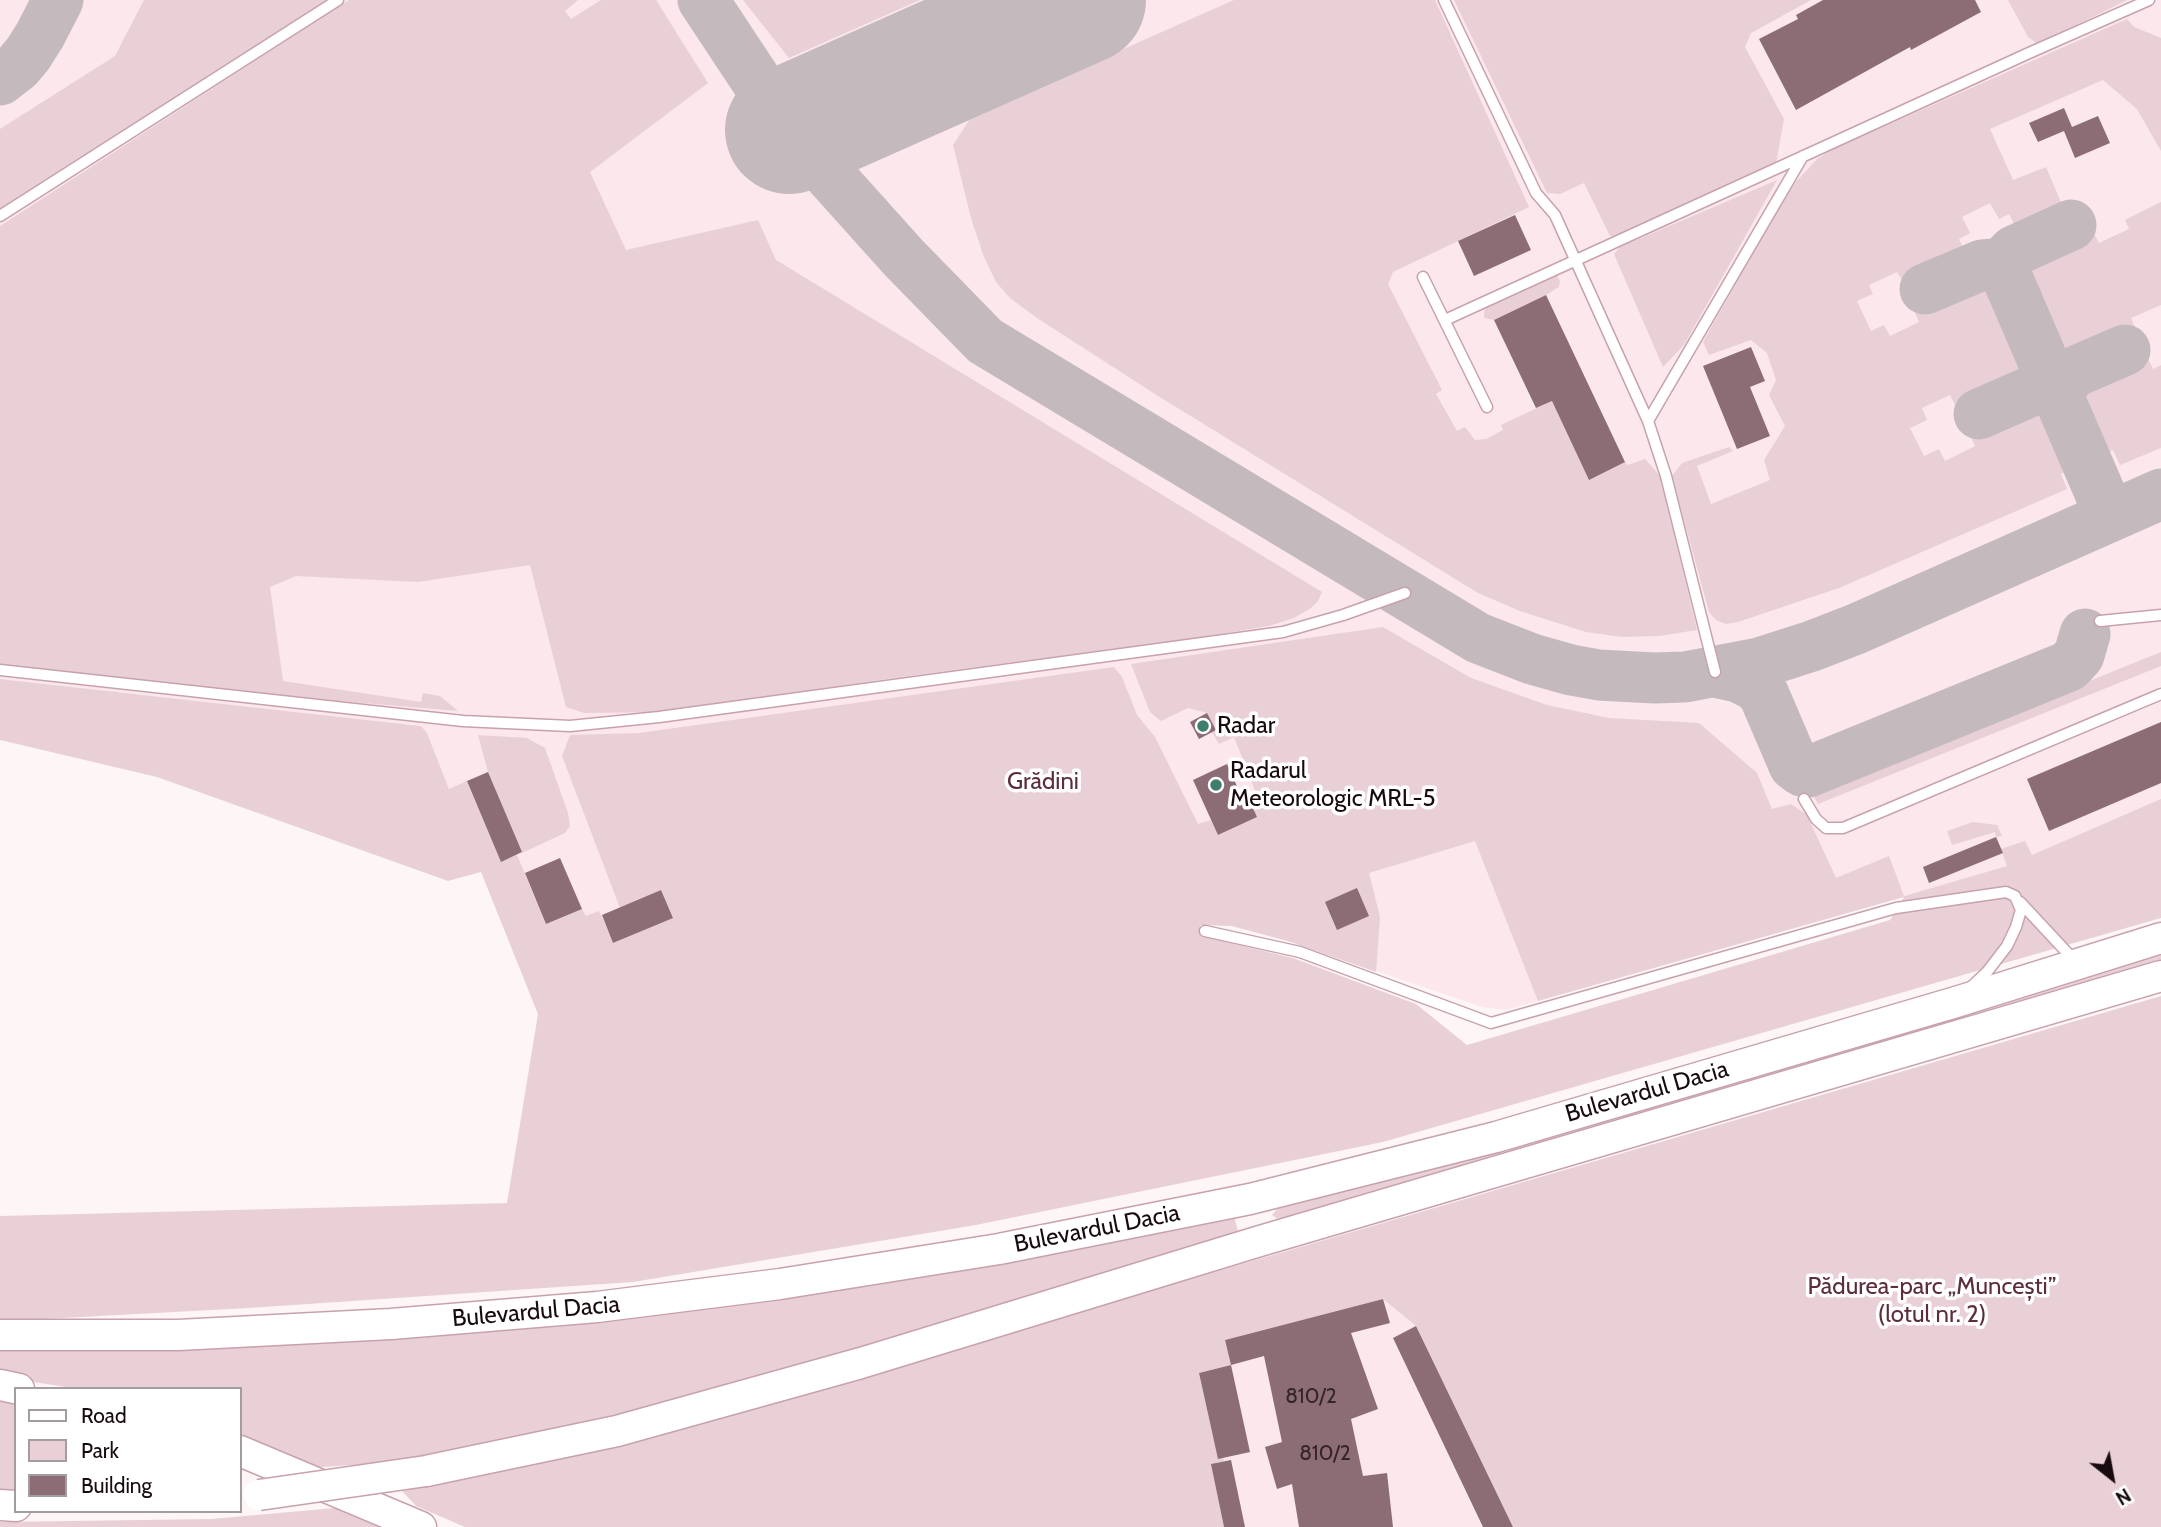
<!DOCTYPE html>
<html>
<head>
<meta charset="utf-8">
<style>
	body { margin:0 }
	#map { position:relative; width:2161px; height:1527px; overflow:hidden; background:#fef5f7; font-family:Cabin,sans-serif }
	canvas { display:block }
	.legend { position:absolute; left:14px; top:1387px; width:228px; height:126px; box-sizing:border-box; background:#fff; border:2px solid #a39d9f; margin:0; padding:9px 12px; list-style:none; font-size:21px; color:#180b0f }
	.legend li { display:flex; align-items:center; gap:14px; height:35px }
	.legend b { width:35px; border:2px solid #a39d9f }
	.north { position:absolute; left:2077px; top:1443px; width:70px; height:70px; -webkit-text-stroke:5px #fff; paint-order:stroke; rotate:149deg; font-size:19px; font-weight:700; line-height:28px; text-align:center; color:#180b0f }
	.north::after { content:''; display:block; margin:auto; width:24px; height:32px; background:#180b0f; clip-path:polygon(50% 0,100% 100%,50% 72%,0 100%) }
</style>
</head>
<body>
<div id="map">
<canvas width="2161" height="1527"></canvas>
<ul class="legend">
<li><b style="height:9px;background:#fff"></b>Road</li>
<li><b style="height:19px;background:#e9d0d7"></b>Park</li>
<li><b style="height:19px;background:#8c6d76"></b>Building</li>
</ul>
<div class="north">N</div>
</div>
<script>
const g = document.querySelector('canvas').getContext('2d');
g.lineJoin = 'round';
function fill(path, color) { g.fillStyle = color; g.fill(path, 'evenodd'); }
const poly = rows => new Path2D(rows.map(r => 'M' + r).join(''));
function strokePath(path, color, width, dash) { g.strokeStyle = color; g.lineWidth = width; g.lineCap = dash ? 'butt' : 'round'; g.setLineDash(dash || []); g.stroke(path); }
function write(font, color, halo, rows, align = 'center') {
  g.font = font + ' Cabin,sans-serif'; g.lineWidth = 7; g.setLineDash([]); g.textBaseline = 'middle'; g.strokeStyle = halo; g.fillStyle = color; for (const [text, x, y, turn = 0] of rows) {
    g.save(); g.translate(x, y); g.rotate((+turn || 0) * Math.PI / 180); g.textAlign = isNaN(turn) ? turn : align; if (halo) g.strokeText(text, 0, 0); g.fillText(text, 0, 0); g.restore();
  }
}
const built = poly([
	[0,0,2161,0,2161,822,1506,1010,1482,1007,1291,942,1232,926,1200,924,538,1014,427,733,421,726,0,679],
	[1383,1299,1416,1326,1513,1527,1224,1527,1211,1464,1224,1461,1220,1444,1213,1438,1199,1373,1231,1365,1225,1340]
]);
const green = poly([
	[144,0,327,0,0,211,0,129,115,56],
	[349,0,578,0,565,11,571,19,601,0,656,0,708,83,590,172,626,250,758,220,776,260,1322,592,1318,601,1311,608,1294,618,1269,626,1195,638,879,680,668,712,584,713,566,707,530,565,418,582,296,576,270,587,283,681,421,702,423,693,440,696,458,711,232,692,0,665,0,226],
	[743,0,920,0,789,58],
	[1234,0,1435,0,1529,207,1393,272,1388,284,1442,390,1436,394,1457,431,1465,427,1475,440,1486,439,1503,430,1501,425,1552,401,1589,479,1625,462,1628,465,1645,459,1660,476,1697,630,1659,636,1622,637,1586,632,1520,611,1478,593,1155,394,1037,318,1010,298,996,282,984,257,971,218,953,145,972,116],
	[1454,0,1811,0,1751,33,1745,47,1784,119,1776,164,1615,236,1610,236,1584,183,1560,194,1547,193],
	[2008,0,2127,0,2038,44,2028,37],
	[2127,19,2134,27,2161,38,2161,151,2137,109,2103,80,1990,129,2013,180,2046,167,2066,214,2020,236,2009,214,1999,219,1990,203,1962,217,1970,233,1959,239,1968,258,1920,280,1917,274,1902,280,1897,272,1869,285,1873,294,1857,301,1871,331,1884,325,1890,336,1919,322,1915,312,1931,304,1929,299,1977,277,1979,282,1989,278,1997,295,2001,293,2031,356,2024,359,2031,374,2021,379,2023,384,1976,406,1972,399,1956,407,1950,395,1922,408,1927,420,1910,428,1924,456,1939,449,1945,461,1975,446,1971,437,1985,430,1983,425,2031,403,2034,409,2045,404,2051,418,2055,417,2071,450,2065,453,2072,469,2061,474,2067,489,1839,588,1738,622,1726,624,1716,620,1709,612,1672,476,1682,463,1729,447,1733,451,1697,466,1711,504,1770,480,1764,460,1785,426,1769,395,1776,380,1767,353,1751,340,1709,355,1703,342,1780,205,1795,183,1817,159,1831,150],
	[1777,180,1684,345,1663,367,1614,254,1620,247],
	[2161,202,2161,305,2131,318,2135,328,2119,335,2121,340,2074,362,2071,356,2061,360,2054,346,2050,347,2021,284,2027,281,2020,266,2029,261,2028,256,2076,234,2079,240,2094,233,2099,243,2129,229,2125,220],
	[1557,275,1560,281,1559,287,1546,295,1494,320,1484,318,1485,307,1549,276],
	[2148,358,2153,369,2161,365,2161,448,2120,465,2113,450,2103,455,2096,440,2091,441,2075,408,2081,405,2075,391,2085,386,2083,381,2130,359,2133,365],
	[1383,627,1471,678,1547,705,1609,718,1699,723,1757,773,1772,809,1791,804,1807,815,1836,878,1889,856,1904,896,2007,866,2001,849,2025,841,2032,855,2161,799,2161,918,1383,1142,976,1225,633,1282,249,1308,25,1320,0,1319,0,1216,507,1203,538,1014,481,872,448,881,157,777,0,740,0,679,421,726,427,733,449,789,467,781,501,861,517,855,546,924,582,909,586,916,599,911,614,943,673,917,661,890,620,908,562,756,570,735,639,733,1114,667,1122,677,1137,715,1155,737,1198,824,1211,820,1219,835,1256,817,1250,802,1258,798,1234,737,1219,744,1212,732,1216,730,1207,713,1188,708,1161,721,1150,712,1131,664],
	[1475,841,1538,1001,1904,897,1890,920,1467,1045,1416,1004,1293,958,1201,936,1200,925,1232,926,1291,942,1376,972,1380,917,1369,873],
	[2161,652,2161,666,1818,804,1814,797,1817,791],
	[478,735,527,738,545,748,568,813,570,826,565,833,522,853,488,772],
	[1973,822,1997,825,2002,836,1996,837,1995,832,1952,845,1947,831],
	[2161,951,2161,965,1283,1223,1272,1215,1282,1203],
	[2161,996,2161,1527,1513,1527,1416,1326,1383,1299,1225,1340,1231,1365,1199,1373,1213,1437,1220,1444,1224,1461,1212,1464,1224,1527,465,1527,416,1506,402,1491,618,1446],
	[1234,1215,1239,1236,746,1385,410,1461,309,1468,240,1439,240,1389,79,1389,0,1377,0,1346,202,1345],
	[0,1397,16,1399,16,1492,0,1491],
	[346,1507,385,1527,0,1527,0,1522,211,1519]
]);
const taxiway = poly([
	[703,0,789,130,903,257,985,341,1478,638,1532,659,1571,670,1599,675,1654,678,1685,677,1759,663,1812,646,1856,629,2161,494],
	[0,80,18,66,28,54,40,35,58,0],
	[2071,225,2014,251,2005,260,2003,268,2110,516],
	[1925,289,1982,265,1994,264,2004,271],
	[2059,399,2061,386,2074,372,2125,350],
	[1979,414,2034,390,2045,389,2058,396],
	[1715,672,1738,677,1756,686,1764,695,1794,765,1802,771,1808,772,2069,666,2079,655,2085,634]
]);
const runway = poly([
	[789,130,1082,0]
]);
const building = poly([
	[1823,0,1975,0,1981,12,1911,50,1910,47,1796,110,1759,39,1798,19,1796,15],
	[2064,108,2072,127,2098,116,2110,143,2075,158,2064,131,2038,142,2029,123],
	[1515,215,1531,250,1474,276,1458,241],
	[1546,295,1625,462,1589,480,1552,401,1536,408,1494,320],
	[1751,347,1765,381,1750,387,1770,436,1737,449,1703,366],
	[1207,713,1216,730,1199,739,1190,722],
	[2161,722,2161,783,2049,831,2027,779],
	[1227,764,1245,804,1250,802,1257,817,1218,835,1193,780],
	[488,772,522,852,501,862,467,781],
	[1996,837,2003,853,1929,883,1923,867],
	[560,858,582,909,546,924,525,873],
	[1357,888,1369,916,1337,930,1325,902],
	[661,890,673,918,613,943,602,915],
	[1383,1299,1390,1323,1351,1333,1378,1409,1351,1419,1363,1476,1387,1473,1393,1527,1299,1527,1292,1484,1277,1489,1265,1447,1282,1442,1264,1356,1231,1365,1225,1340],
	[1416,1326,1513,1527,1483,1527,1393,1338],
	[1231,1365,1250,1452,1218,1459,1199,1373],
	[1231,1460,1245,1527,1224,1527,1211,1464]
]);
const service = poly([
	[1444,0,1536,193,1555,215,1648,421,1666,476,1715,672],
	[0,216,338,0],
	[1423,277,1487,407],
	[1445,320,2029,53,2149,0],
	[1648,421,1803,156],
	[2100,621,2161,615],
	[0,670,463,721,570,726,659,717,1283,632,1343,615,1405,593],
	[1804,799,1816,819,1826,828,1843,828,2161,694],
	[2020,902,2074,960],
	[1205,931,1300,952,1491,1023,1896,908,2006,892,2015,896,2021,910,2016,927,2007,946,1987,972,1971,987]
]);
const primary = poly([
	[0,1335,178,1335,391,1324,597,1307,780,1284,999,1249,1250,1199,1496,1137,1956,1002,2161,938],
	[0,1385,19,1389],
	[240,1451,421,1527],
	[426,1471,617,1431,861,1363,1260,1241,2161,976],
	[0,1505,16,1506]
]);
const primaryBridge = poly([
	[259,1495,426,1471]
]);
const markers = [
	[1203,726,7,"#3f7e6c"],
	[1216,785,7,"#3f7e6c"]
];
const numberNames = [
	["810/2",1311,1397],
	["810/2",1325,1454]
];
const poiNames = [
	["Radar",1217,726],
	["Radarul",1230,771],
	["Meteorologic MRL-5",1230,799]
];
const parkNames = [
	["Grădini",1043,782],
	["Pădurea-parc „Muncești”",1932,1287],
	["(lotul nr. 2)",1932,1315]
];
const streetNames = [
	["Bulevardul Dacia",1647,1092,-16],
	["Bulevardul Dacia",1097,1229,-11],
	["Bulevardul Dacia",536,1312,-5]
];
fill(built, '#fbe7ec');
fill(green, '#e9d0d7');
strokePath(taxiway, '#c4babd', 51);
strokePath(runway, '#c4babd', 128);
fill(building, '#8c6d76');
strokePath(service, '#c7a2ac', 13);
strokePath(primary, '#c7a2ac', 33);
strokePath(service, '#fff', 10);
strokePath(primary, '#fff', 30);
strokePath(primaryBridge, '#c7a2ac', 33, []);
strokePath(primaryBridge, '#fff', 30);
for (const [x, y, r, color] of markers) { const dot = new Path2D(); dot.arc(x, y, r, 0, 2 * Math.PI); g.fillStyle = color; g.fill(dot); strokePath(dot, '#fff', 2.5); }
write('21px', '#352429', null, numberNames);
write('24px', '#180b0f', '#fff', poiNames, 'left');
write('24px', '#5c2d3d', '#fff', parkNames);
write('24px', '#180b0f', '#fff', streetNames);
</script>
</body>
</html>
